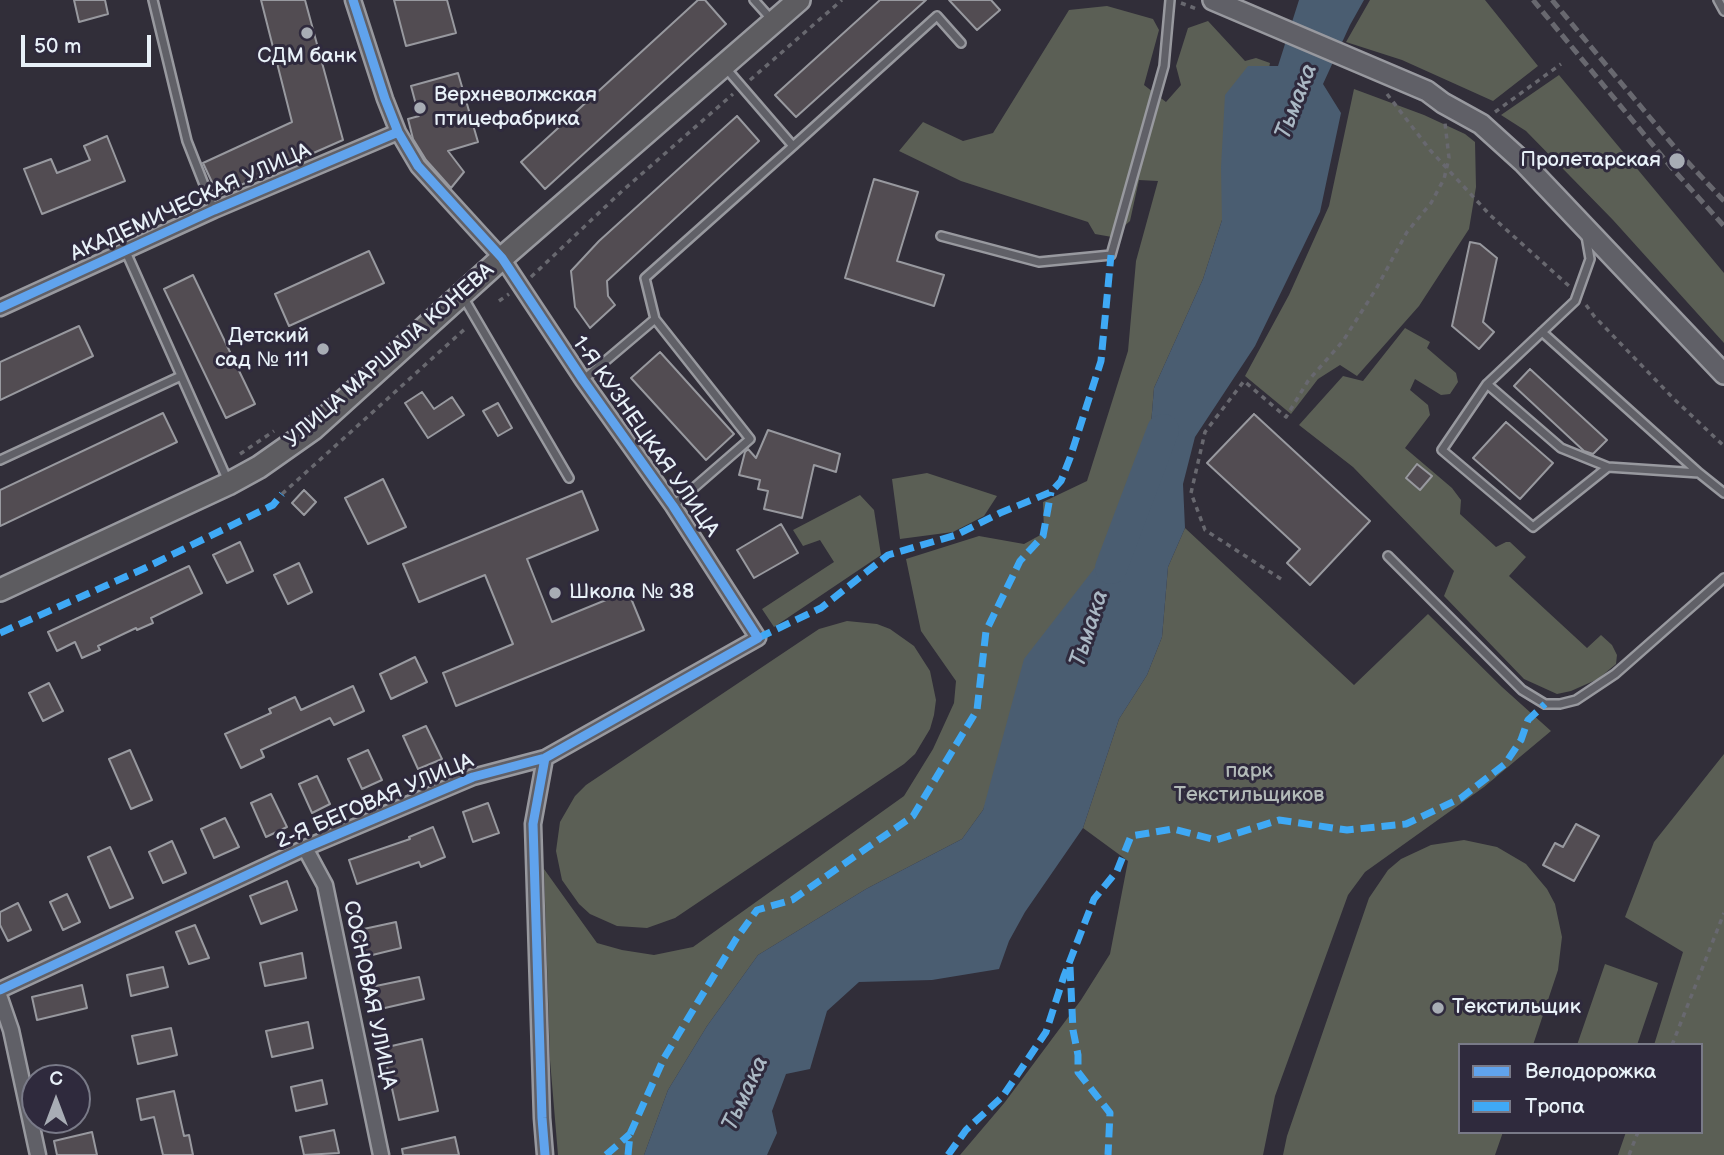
<!DOCTYPE html>
<html>
<head>
<meta charset="utf-8">
<style>
	body { margin:0 }
	#map { position:relative; width:1724px; height:1155px; overflow:hidden; background:#312e39; font-family:"Balsamiq Sans",sans-serif }
	canvas { display:block }
	.legend { position:absolute; left:1458px; top:1043px; width:245px; height:91px; box-sizing:border-box; background:#2f2a3d; border:2px solid #797a88; margin:0; padding:9px 12px; list-style:none; font-size:21px; color:#e8f1f8 }
	.legend li { display:flex; align-items:center; gap:14px; height:35px }
	.legend b { width:35px; border:2px solid #797a88 }
	.north { position:absolute; left:21px; top:1064px; width:70px; height:70px; box-sizing:border-box; background:#2f2a3d; border:2px solid #797a88; border-radius:50%; rotate:0deg; font-size:19px; font-weight:700; line-height:28px; text-align:center; color:#e8f1f8 }
	.north::after { content:''; display:block; margin:auto; width:24px; height:32px; background:#a8adb5; clip-path:polygon(50% 0,100% 100%,50% 72%,0 100%) }
	.scale { position:absolute; left:21px; top:35px; width:130px; height:32px; box-sizing:border-box; border:4px solid #e8f1f8; border-top:0; padding-left:9px; font-size:21px; line-height:24px; white-space:nowrap; color:#e8f1f8; -webkit-text-stroke:5px #2f2a3d; paint-order:stroke }
</style>
</head>
<body>
<div id="map">
<canvas width="1724" height="1155"></canvas>
<ul class="legend">
<li><b style="height:9px;background:#60a3ed"></b>Велодорожка</li>
<li><b style="height:9px;background:#3fa9f5"></b>Тропа</li>
</ul>
<div class="north">С</div>
<div class="scale">50 m</div>
</div>
<script>
const g = document.querySelector('canvas').getContext('2d');
g.lineJoin = 'round';
function fill(path, color) { g.fillStyle = color; g.fill(path, 'evenodd'); }
const poly = rows => new Path2D(rows.map(r => 'M' + r).join(''));
function strokePath(path, color, width, dash) { g.strokeStyle = color; g.lineWidth = width; g.lineCap = dash ? 'butt' : 'round'; g.setLineDash(dash || []); g.stroke(path); }
function write(font, color, halo, rows, align = 'center') {
  g.font = font + ' "Balsamiq Sans",sans-serif'; g.lineWidth = 6; g.setLineDash([]); g.textBaseline = 'middle'; g.strokeStyle = halo; g.fillStyle = color; for (const [text, x, y, turn = 0] of rows) {
    g.save(); g.translate(x, y); g.rotate((+turn || 0) * Math.PI / 180); g.textAlign = isNaN(turn) ? turn : align; if (halo) g.strokeText(text, 0, 0); g.fillText(text, 0, 0); g.restore();
  }
}
const green = poly([
	[1370,0,1485,0,1538,66,1493,101,1402,60,1346,42],
	[1107,6,1153,19,1159,30,1144,85,1166,102,1181,85,1176,66,1188,28,1208,21,1245,61,1256,58,1270,63,1242,198,1222,220,1203,279,1154,388,1147,473,1125,529,1077,593,983,810,962,839,866,889,758,955,707,1026,668,1090,644,1155,558,1155,550,1060,544,869,597,943,622,950,654,955,693,947,904,796,933,749,954,703,956,681,921,631,906,559,979,536,1024,544,1044,533,1043,502,1087,481,1128,351,1136,261,1158,181,1139,180,1130,221,1112,237,1095,234,1088,222,961,181,899,151,923,122,963,141,993,133,1069,10],
	[1559,75,1724,273,1724,343,1613,220,1526,131,1501,115],
	[1354,89,1424,115,1465,134,1475,142,1476,187,1469,229,1419,306,1357,376,1340,365,1318,379,1291,414,1245,376,1289,295,1329,206],
	[1405,328,1430,342,1427,348,1456,373,1458,382,1450,394,1441,395,1415,379,1410,390,1428,405,1430,415,1405,448,1452,488,1461,500,1460,514,1496,547,1506,542,1510,542,1526,557,1509,576,1587,648,1601,635,1612,645,1617,655,1616,664,1598,679,1571,691,1557,694,1524,679,1444,596,1454,571,1353,467,1299,425,1343,376,1363,381],
	[927,473,997,496,984,516,953,532,900,539,892,479],
	[860,495,874,510,881,555,774,627,762,609,834,562,820,540,803,546,793,530],
	[1185,528,1354,685,1428,614,1502,687,1551,731,1484,787,1365,872,1348,895,1275,1096,1263,1155,960,1155,1005,1102,1081,1000,1110,954,1128,861,1083,828,1119,719,1147,675,1162,637,1168,567],
	[847,621,877,624,890,629,914,646,930,671,936,700,934,715,930,729,915,754,904,764,675,918,647,928,617,926,590,914,579,904,562,880,556,851,560,822,575,796,586,785,819,629],
	[1724,754,1724,1155,1618,1155,1626,1132,1701,1132,1701,1045,1654,1045,1683,952,1625,917,1654,842],
	[1464,840,1497,847,1526,864,1547,889,1555,904,1562,937,1558,970,1533,1045,1460,1045,1460,1132,1503,1132,1495,1155,1283,1155,1287,1136,1369,898,1388,870,1401,859,1431,845],
	[1605,964,1658,983,1637,1045,1577,1045]
]);
const water = poly([
	[1299,0,1364,0,1350,25,1323,84,1341,113,1320,212,1255,346,1195,437,1183,484,1185,528,1168,567,1162,637,1147,675,1119,719,1083,828,1025,912,1009,941,999,969,932,980,859,982,827,1011,810,1069,786,1074,772,1111,777,1133,767,1155,644,1155,668,1090,707,1026,758,955,866,889,962,839,983,810,1024,659,1125,529,1147,473,1154,388,1203,279,1222,220,1221,167,1225,95,1248,66,1278,66]
]);
const river = poly([
	[1111,568,1163,430]
]);
const building = poly([
	[74,0,105,0,108,14,79,22,74,0],
	[261,0,305,0,343,140,218,195,203,163,292,122,261,0],
	[394,0,447,0,456,33,406,46,394,0],
	[698,0,705,0,726,24,545,189,521,162,698,0],
	[880,0,926,0,796,117,775,95,880,0],
	[949,0,991,0,1000,10,977,30,949,0],
	[458,73,478,142,448,151,464,172,451,188,426,160,413,139,408,119,419,116,411,86,458,73],
	[737,116,759,141,607,281,608,296,615,305,590,328,575,307,571,271,599,241,737,116],
	[107,136,125,181,42,214,24,169,51,159,57,173,90,160,84,146,107,136],
	[874,179,918,192,897,261,944,275,934,306,845,278,874,179],
	[1470,242,1480,244,1497,258,1483,322,1494,332,1479,349,1452,326,1470,242],
	[369,251,384,283,289,326,275,294,369,251],
	[193,275,255,404,226,418,164,289,193,275],
	[79,326,93,356,0,400,0,362,79,326],
	[660,352,734,434,706,460,631,378,660,352],
	[1530,369,1607,440,1593,454,1584,451,1514,386,1530,369],
	[422,392,434,409,452,397,464,415,428,438,405,403,422,392],
	[498,403,512,428,498,436,483,411,498,403],
	[163,413,177,442,0,526,0,490,163,413],
	[1254,414,1370,521,1310,585,1287,563,1300,549,1207,463,1254,414],
	[1506,422,1553,463,1520,499,1473,458,1506,422],
	[768,430,840,454,836,472,814,465,802,518,764,509,768,491,758,489,760,480,739,475,745,452,748,449,756,458,768,430],
	[1417,464,1432,476,1420,490,1406,478,1417,464],
	[383,479,406,527,368,544,345,498,383,479],
	[304,490,316,502,304,515,292,503,304,490],
	[582,491,598,530,527,559,552,622,628,591,644,630,456,706,443,673,513,644,485,575,419,602,403,564,582,491],
	[781,524,798,553,754,578,737,550,781,524],
	[240,542,253,571,227,583,213,555,240,542],
	[299,563,312,592,288,604,274,575,299,563],
	[189,566,202,593,151,618,153,623,137,630,136,628,98,646,100,650,82,658,75,642,57,651,48,632,189,566],
	[415,657,427,682,391,699,380,674,415,657],
	[49,683,63,711,43,721,29,693,49,683],
	[353,686,364,711,334,725,330,718,261,750,264,757,241,768,225,734,271,713,269,709,295,697,301,710,353,686],
	[426,726,442,759,418,769,403,736,426,726],
	[130,750,152,800,131,809,109,759,130,750],
	[368,750,382,780,362,789,348,759,368,750],
	[317,776,330,804,312,813,299,784,317,776],
	[271,794,287,827,266,837,251,803,271,794],
	[488,803,499,833,473,842,463,812,488,803],
	[225,818,239,847,214,858,201,829,225,818],
	[1576,824,1599,836,1574,881,1543,865,1555,843,1563,847,1576,824],
	[433,827,445,857,421,867,419,862,357,884,349,860,410,839,409,837,433,827],
	[172,841,186,873,163,883,149,852,172,841],
	[110,847,133,898,110,908,88,857,110,847],
	[287,881,297,910,261,924,250,896,287,881],
	[67,894,80,922,63,930,50,902,67,894],
	[18,903,31,930,8,941,0,925,0,912,18,903],
	[396,922,401,948,364,957,359,930,396,922],
	[195,925,209,958,189,964,176,932,195,925],
	[302,953,306,978,265,986,260,963,302,953],
	[163,967,168,987,131,996,127,975,163,967],
	[419,977,424,999,376,1010,371,987,419,977],
	[82,985,87,1008,37,1020,32,997,82,985],
	[308,1022,313,1048,272,1057,266,1031,308,1022],
	[171,1028,177,1055,138,1064,132,1036,171,1028],
	[422,1039,438,1111,399,1120,383,1048,422,1039],
	[322,1080,327,1104,296,1111,291,1087,322,1080],
	[174,1091,184,1136,189,1135,193,1155,163,1155,154,1117,141,1120,137,1099,174,1091],
	[334,1130,339,1153,304,1155,300,1137,334,1130],
	[92,1132,97,1155,57,1155,54,1141,92,1132],
	[455,1137,459,1155,403,1155,402,1149,455,1137]
]);
const path = poly([
	[1181,3,1197,9],
	[750,80,842,0],
	[1387,94,1430,150,1490,215,1569,286],
	[1495,112,1561,64],
	[531,277,621,192,733,94],
	[499,301,509,294],
	[1586,305,1594,316,1674,399,1724,446],
	[240,454,274,431],
	[282,494,467,327],
	[1281,579,1205,530,1191,493,1205,432,1244,381,1286,417,1308,381,1343,341,1376,289,1407,232,1431,203,1444,179,1449,158,1445,123],
	[1672,1045,1724,913],
	[1629,1155,1638,1132]
]);
const service = poly([
	[153,0,187,141,214,210],
	[754,0,772,20],
	[1718,0,1724,11],
	[793,146,937,16,961,43],
	[941,236,1039,262,1111,255,1164,66,1170,0],
	[1586,236,1590,259,1575,301,1487,384,1442,450,1533,527,1608,467,1699,473,1724,493],
	[126,252,228,481],
	[462,295,569,478],
	[655,319,750,439,673,506],
	[1542,332,1699,473],
	[583,380,655,319,645,278,793,146,724,66],
	[1487,384,1561,448,1608,467],
	[0,460,181,376],
	[1388,556,1522,690,1545,704,1560,704,1576,700,1615,674,1724,578]
]);
const minor = poly([
	[0,308,214,210,398,132],
	[545,758,533,824,542,1118,545,1155],
	[305,848,325,885,381,1155],
	[0,990,305,848,473,777,545,758,758,638,673,506,583,380,502,258,418,166,398,132,385,99,353,0],
	[0,998,11,1030,38,1155]
]);
const secondary = poly([
	[1213,0,1427,91,1443,103,1481,124,1523,162,1724,374]
]);
const primary = poly([
	[0,590,228,484,259,467,313,429,502,258,799,0]
]);
const rail = poly([
	[1533,0,1671,167,1724,226],
	[1552,0,1682,156,1724,201]
]);
const quiet = poly([
	[0,633,143,569,273,505,282,494],
	[758,638,821,608,888,555,956,535,1000,513,1051,492,1061,481,1070,458,1101,361,1111,255],
	[1070,967,1073,1030,1078,1055,1078,1072,1110,1113,1108,1155],
	[606,1155,630,1134],
	[628,1155,630,1134,664,1058,736,939,757,910,792,900,913,816,977,710,986,631,1020,561,1043,536,1051,492],
	[948,1155,966,1130,1003,1096,1046,1032,1064,976,1094,899,1117,871,1131,836,1173,829,1216,840,1279,820,1347,830,1406,824,1461,798,1505,764,1521,740,1528,720,1545,704]
]);
const cycleway = poly([
	[0,308,214,210,398,132],
	[545,758,533,824,542,1118,545,1155],
	[0,990,305,848,473,777,545,758,758,638,673,506,583,380,502,258,418,166,398,132,385,99,353,0]
]);
const markers = [
	[307,33,7,"#a8adb5"],
	[420,108,7,"#a8adb5"],
	[1677,161,9,"#a8adb5"],
	[323,349,7,"#a8adb5"],
	[555,593,7,"#a8adb5"],
	[1438,1008,7,"#a8adb5"]
];
const poiNames = [
	["СДМ банк",307,57,"center"],
	["Верхневолжская",434,96],
	["птицефабрика",434,120],
	["Пролетарская",1661,161,"right"],
	["Детский",309,337,"right"],
	["сад № 111",309,361,"right"],
	["Школа № 38",569,593],
	["Текстильщик",1452,1008]
];
const streetNames = [
	["АКАДЕМИЧЕСКАЯ УЛИЦА",191,203,-24],
	["УЛИЦА МАРШАЛА КОНЕВА",390,356,-41],
	["1-Я КУЗНЕЦКАЯ УЛИЦА",645,437,55],
	["2-Я БЕГОВАЯ УЛИЦА",375,802,-23],
	["СОСНОВАЯ УЛИЦА",369,995,78]
];
const parkNames = [
	["парк",1249,772],
	["Текстильщиков",1249,796]
];
const waterNames = [
	["Тьмака",1297,102,-69],
	["Тьмака",1090,629,-72],
	["Тьмака",746,1094,-65]
];
fill(green, '#5b5f55');
fill(water, '#4a5d71');
strokePath(river, '#4a5d71', 32);
fill(building, '#524c52');
strokePath(building, '#98999f', 2);
strokePath(service, '#98999f', 12);
strokePath(minor, '#98999f', 19);
strokePath(secondary, '#98999f', 24);
strokePath(primary, '#98999f', 26);
strokePath(path, '#68686f', 3.5, [5, 5]);
strokePath(service, '#606067', 7);
strokePath(minor, '#606067', 14);
strokePath(secondary, '#606067', 19);
strokePath(primary, '#5d5c60', 21);
strokePath(rail, '#68686f', 5, [10, 5]);
strokePath(quiet, '#3fa9f5', 7, [14, 7]);
strokePath(cycleway, '#60a3ed', 9);
for (const [x, y, r, color] of markers) { const dot = new Path2D(); dot.arc(x, y, r, 0, 2 * Math.PI); g.fillStyle = color; g.fill(dot); strokePath(dot, '#2f2a3d', 2.5); }
write('21px', '#e8f1f8', '#2f2a3d', poiNames, 'left');
write('21px', '#e8f1f8', '#2f2a3d', streetNames);
write('21px', '#b2bab8', '#2f2a3d', parkNames);
write('italic 23px', '#aab8c4', '#2f2a3d', waterNames);
</script>
</body>
</html>
